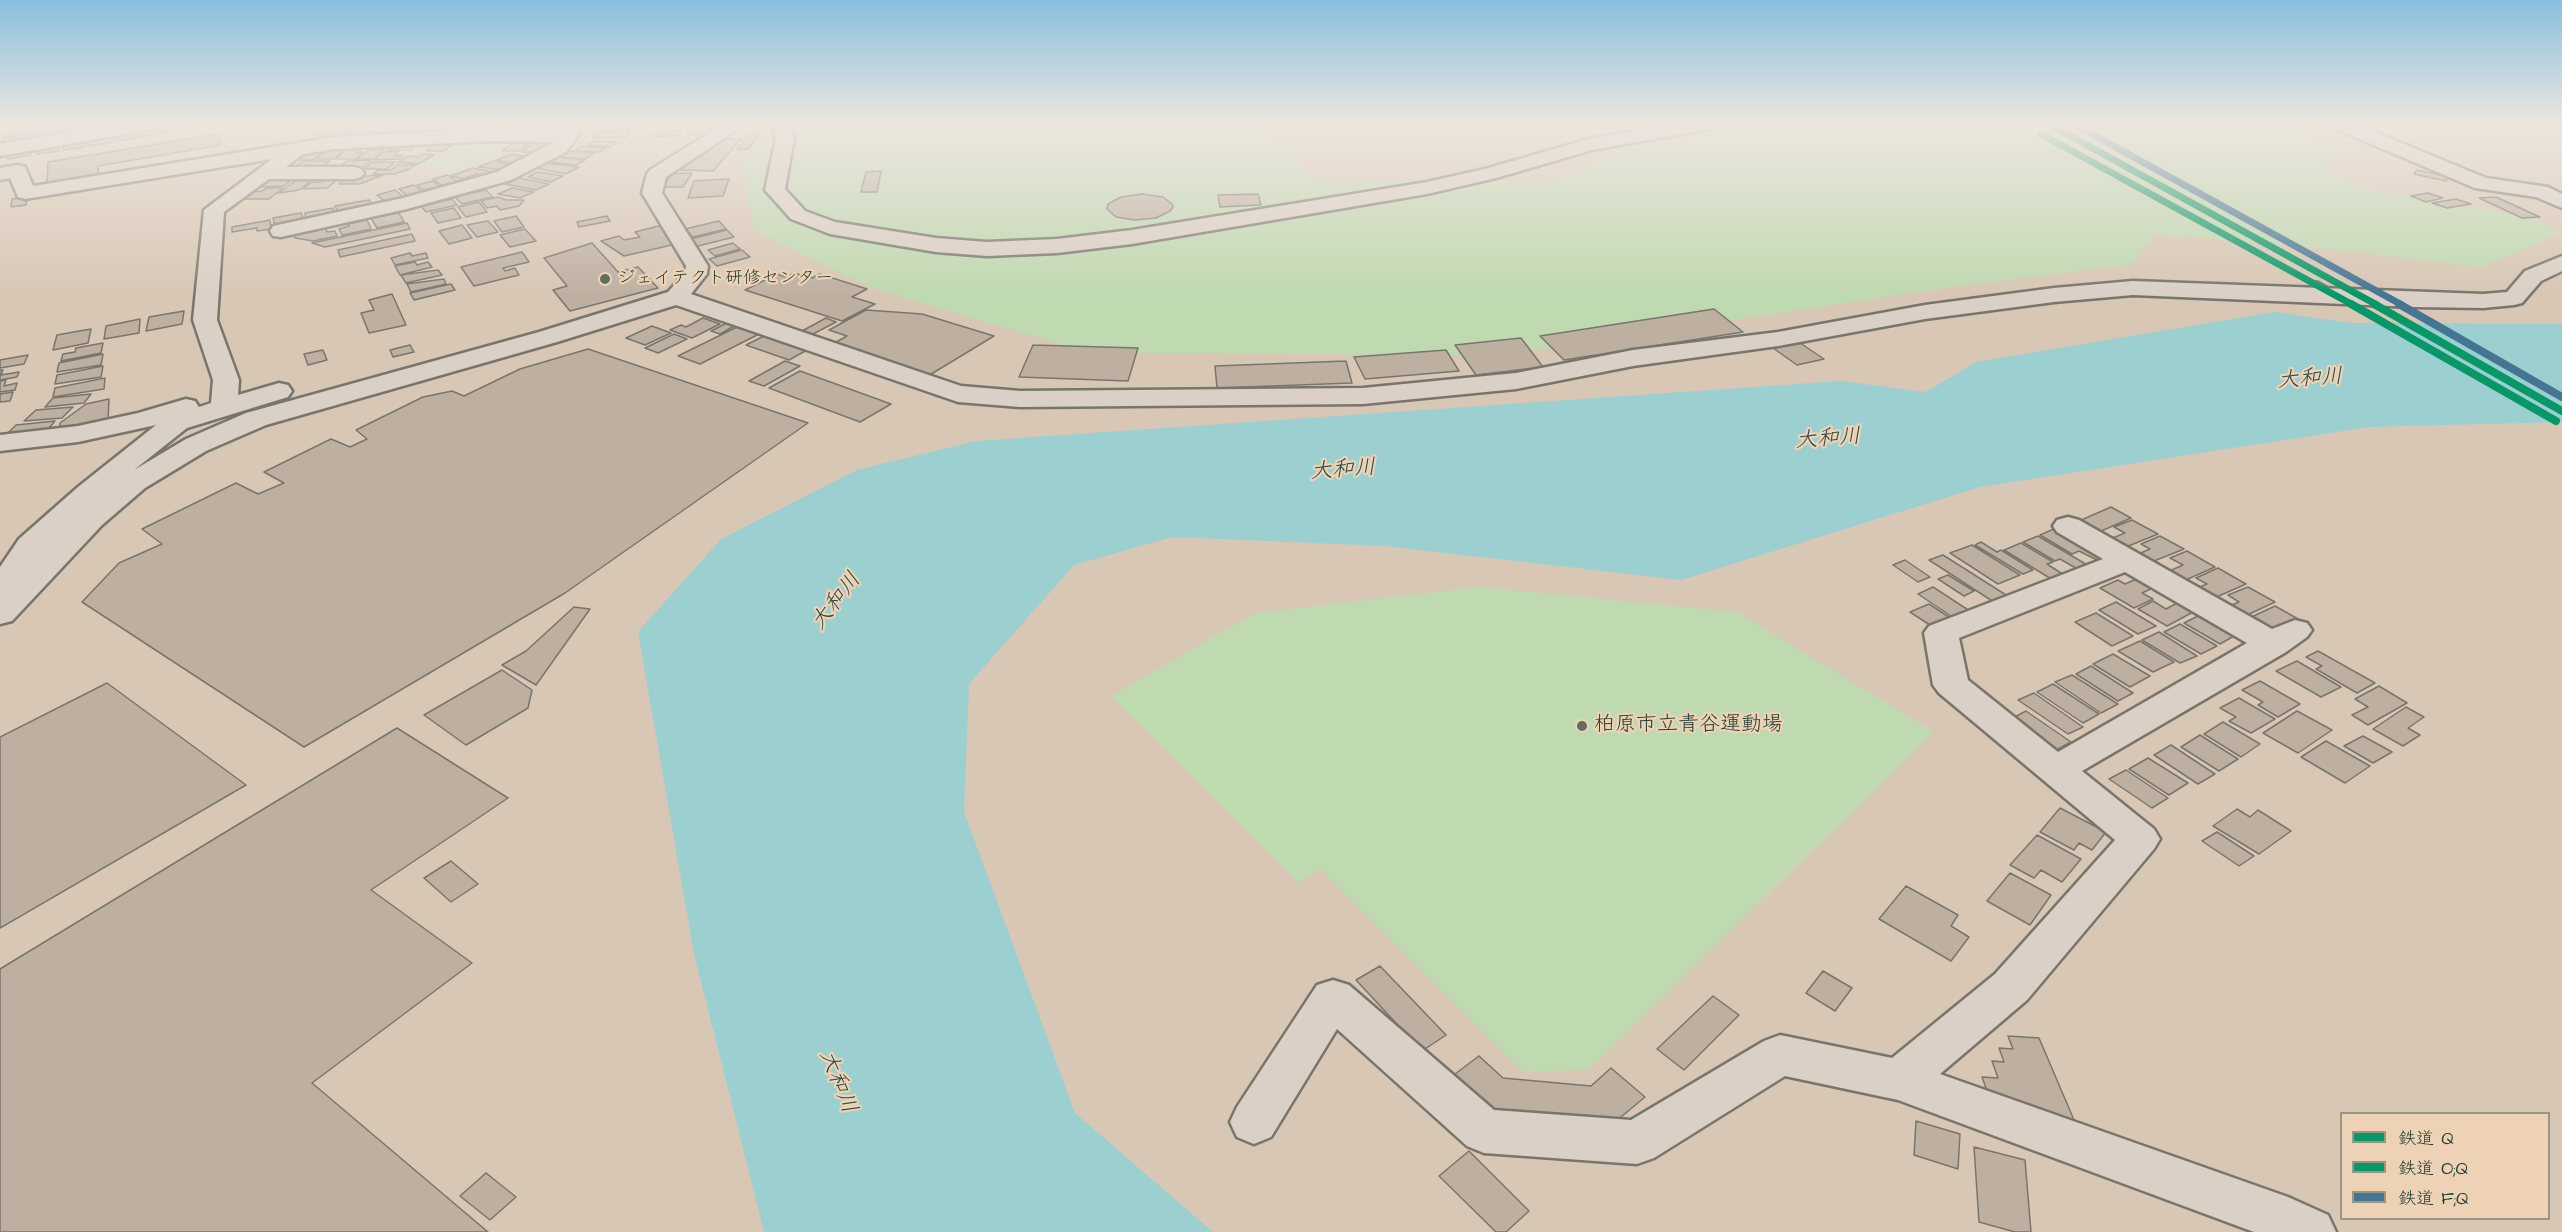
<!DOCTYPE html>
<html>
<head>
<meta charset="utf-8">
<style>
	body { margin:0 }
	#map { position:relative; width:2562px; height:1232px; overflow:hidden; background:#d8c7b5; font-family:"Architects Daughter","Klee One",sans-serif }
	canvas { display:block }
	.legend { position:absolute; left:2340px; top:1112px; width:210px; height:108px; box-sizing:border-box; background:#eed2b5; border:2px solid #9b9681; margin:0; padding:8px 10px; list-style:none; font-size:18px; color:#1f3d34 }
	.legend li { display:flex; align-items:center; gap:12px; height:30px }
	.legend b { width:30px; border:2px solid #9b9681 }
</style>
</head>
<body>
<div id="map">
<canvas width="2562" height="1232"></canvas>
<ul class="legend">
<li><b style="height:8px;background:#089766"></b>鉄道 Q</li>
<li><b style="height:8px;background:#089766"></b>鉄道 O;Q</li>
<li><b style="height:8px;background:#447694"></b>鉄道 F;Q</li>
</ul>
</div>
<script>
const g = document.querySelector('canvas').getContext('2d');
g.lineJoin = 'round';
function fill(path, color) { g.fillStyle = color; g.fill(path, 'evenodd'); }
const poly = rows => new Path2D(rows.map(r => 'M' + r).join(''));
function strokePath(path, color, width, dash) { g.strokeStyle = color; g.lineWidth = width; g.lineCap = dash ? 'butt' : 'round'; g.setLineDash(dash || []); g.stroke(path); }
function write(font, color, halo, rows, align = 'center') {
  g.font = font + ' "Architects Daughter","Klee One",sans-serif'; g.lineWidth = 4.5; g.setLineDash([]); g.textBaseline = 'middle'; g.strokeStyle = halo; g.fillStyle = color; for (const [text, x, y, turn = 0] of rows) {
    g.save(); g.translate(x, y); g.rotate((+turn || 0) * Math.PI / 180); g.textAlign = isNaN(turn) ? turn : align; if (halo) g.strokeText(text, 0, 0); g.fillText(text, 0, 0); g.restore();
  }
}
const green = poly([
	[785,123,1274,123,1269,130,1314,180,1542,181,1586,171,1654,123,2290,123,2338,154,2324,168,2369,190,2535,218,2561,233,2481,267,2322,248,2155,234,2132,264,1945,288,1501,355,1090,353,872,288,755,231,740,160],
	[465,140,511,141,497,152,506,153,449,174,418,165],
	[1480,587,1737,612,1934,732,1588,1070,1523,1072,1320,869,1299,883,1111,696,1255,613]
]);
const water = poly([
	[2275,312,2351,323,2562,324,2562,422,2369,427,1980,487,1681,580,1385,546,1172,537,1074,565,969,684,964,812,1075,1113,1213,1232,764,1232,694,954,638,632,721,539,857,470,976,441,1841,381,1926,392,1976,362]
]);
const building = poly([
	[84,123,84,126,59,130,60,125,84,123],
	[179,123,179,126,187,125,188,128,164,132,163,125,179,123],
	[434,123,427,134,415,135,419,129,411,130,415,124,434,123],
	[438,123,452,123,446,132,430,133,438,123],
	[456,123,473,123,468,129,450,130,456,123],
	[476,123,492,123,488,128,472,129,476,123],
	[544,123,566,123,560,130,535,132,544,123],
	[52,124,52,127,56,126,56,130,30,134,32,127,52,124],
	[413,124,403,135,386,136,395,125,413,124],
	[533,124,528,132,508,130,512,125,533,124],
	[633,125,629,130,589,132,593,126,633,125],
	[391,126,383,136,373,136,377,132,368,132,373,127,391,126],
	[29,127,28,134,5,137,6,133,29,127],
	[151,127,151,130,162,128,162,133,142,137,140,129,151,127],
	[718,127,718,132,688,135,689,130,718,127],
	[367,128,362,137,350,138,353,133,342,134,345,130,367,128],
	[137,130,139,137,116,141,115,137,137,130],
	[341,130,338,138,315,137,317,132,341,130],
	[682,130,680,135,654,137,656,131,682,130],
	[630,131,626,137,593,138,597,133,630,131],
	[43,132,42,140,21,141,22,135,43,132],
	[751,133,761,133,748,149,737,149,751,133],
	[218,134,221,145,98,166,99,176,47,185,48,162,218,134],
	[19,136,17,143,1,146,3,138,19,136],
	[104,136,104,139,112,138,113,142,88,146,88,138,104,136],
	[84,138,85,147,63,150,63,145,70,144,70,141,84,138],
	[727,139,741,139,713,171,681,170,694,157,701,157,710,147,727,139],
	[536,141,552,141,538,152,522,152,536,141],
	[595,141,617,142,610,147,588,145,595,141],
	[398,142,409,142,405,146,417,145,411,150,388,150,398,142],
	[438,142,455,142,444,151,426,151,438,142],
	[514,142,527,142,523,145,528,145,520,151,502,151,514,142],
	[59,143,59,151,36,154,36,151,46,149,47,145,59,143],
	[582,146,606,148,599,152,574,151,582,146],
	[32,148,31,155,8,159,8,155,15,154,14,151,32,148],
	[328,148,313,160,298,160,313,149,328,148],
	[331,148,347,148,334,159,317,159,331,148],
	[347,149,360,149,356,152,363,152,356,159,336,159,347,149],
	[385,149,374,159,357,159,369,150,385,149],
	[399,151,394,156,404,155,399,159,375,160,384,152,399,151],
	[569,151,594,153,585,159,560,157,569,151],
	[422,154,434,155,418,164,398,162,408,156,418,157,422,154],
	[512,154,523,156,518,158,526,160,516,164,497,160,512,154],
	[558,157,585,160,576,165,549,162,558,157],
	[371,160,361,169,338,168,347,161,371,160],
	[303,161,330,161,320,168,293,168,303,161],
	[494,161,515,166,504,170,478,167,494,161],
	[372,162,395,162,387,169,364,169,372,162],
	[545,163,579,167,566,174,535,168,545,163],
	[397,165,415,165,410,169,394,174,373,174,378,170,391,170,397,165],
	[473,168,493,172,484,176,476,174,463,179,451,176,473,168],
	[2417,170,2449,177,2446,181,2414,174,2417,170],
	[881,171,877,192,861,192,866,172,881,171],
	[537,172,563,176,551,182,528,177,537,172],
	[692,173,683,187,663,187,672,174,692,173],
	[383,175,360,184,339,184,347,177,383,175],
	[448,175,462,185,447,189,433,179,448,175],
	[270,177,291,177,285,181,291,181,284,186,257,187,270,177],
	[328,177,341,177,327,188,303,189,312,182,321,182,328,177],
	[519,178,549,184,536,190,505,184,519,178],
	[729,179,723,196,688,198,694,181,729,179],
	[295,181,311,181,299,190,279,193,295,181],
	[433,181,445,190,429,194,417,185,433,181],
	[414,185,425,194,410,198,399,189,414,185],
	[267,188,283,188,269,199,239,199,250,192,262,191,267,188],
	[512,188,534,192,520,198,498,194,512,188],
	[395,190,406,199,388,204,377,195,395,190],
	[486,190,493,197,462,204,455,197,486,190],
	[2428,193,2443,198,2426,202,2411,196,2428,193],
	[1142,194,1163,197,1172,204,1173,207,1170,211,1156,218,1135,220,1116,217,1107,209,1108,204,1121,197,1142,194],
	[1258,194,1261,205,1220,207,1218,195,1258,194],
	[27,197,26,205,11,207,12,199,27,197],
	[498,197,506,200,524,200,519,206,500,210,497,206,487,208,481,201,498,197],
	[2496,197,2540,217,2522,218,2479,198,2496,197],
	[452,199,457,205,426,212,421,206,452,199],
	[2456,199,2471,204,2447,208,2432,203,2456,199],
	[369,200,372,204,360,206,362,211,339,215,335,206,369,200],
	[479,202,487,212,466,217,458,207,479,202],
	[333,208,336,216,306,219,305,213,333,208],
	[454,208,461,218,438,223,431,213,454,208],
	[301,213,304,222,276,228,273,218,301,213],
	[399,213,404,222,377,228,371,218,399,213],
	[516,216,524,227,502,232,494,221,516,216],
	[607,216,610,221,579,227,577,222,607,216],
	[270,220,271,229,257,231,257,228,232,232,232,227,270,220],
	[367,220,371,229,342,235,339,229,349,226,348,224,367,220],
	[488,221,498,232,477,237,467,225,488,221],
	[719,221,726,229,693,237,685,229,719,221],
	[407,223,410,229,325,247,312,243,407,223],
	[462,225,472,238,449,244,439,231,462,225],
	[659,226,676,244,624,256,601,241,619,236,624,240,640,237,635,232,659,226],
	[325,227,327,232,335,231,337,236,313,241,295,238,293,233,325,227],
	[525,229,536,241,510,247,500,235,525,229],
	[727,230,734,237,698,246,691,239,727,230],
	[412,234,415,241,340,257,338,250,412,234],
	[592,243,618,272,638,267,658,288,570,311,553,290,567,286,544,258,592,243],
	[733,243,740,249,715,256,708,250,733,243],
	[742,250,750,257,717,266,709,259,742,250],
	[522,252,529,262,503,268,505,271,515,268,519,275,474,286,461,267,522,252],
	[410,253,412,256,426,253,428,258,395,265,391,258,410,253],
	[415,262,417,265,428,262,432,267,400,275,395,266,415,262],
	[438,270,442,275,406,283,401,275,438,270],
	[794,273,812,278,820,274,867,289,852,297,875,304,842,321,745,290,777,274,786,277,794,273],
	[444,279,446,284,411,292,407,284,444,279],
	[2305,281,2318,281,2334,290,2321,291,2305,281],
	[451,284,455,290,414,300,410,293,451,284],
	[392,294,406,325,369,333,361,313,374,310,369,300,392,294],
	[1714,309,1743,332,1564,360,1540,336,1714,309],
	[866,310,922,314,994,336,928,376,831,345,847,336,829,330,866,310],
	[184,311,182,324,146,331,149,317,184,311],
	[703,318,720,324,692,338,670,330,681,325,686,327,703,318],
	[826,318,836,322,813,334,802,331,826,318],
	[140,319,139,333,104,339,106,326,140,319],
	[727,323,736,325,720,334,711,331,727,323],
	[652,326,671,333,645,345,626,338,652,326],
	[737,327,759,334,700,364,678,356,737,327],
	[91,329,88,343,53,350,57,335,91,329],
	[674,334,687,339,658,353,645,348,674,334],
	[764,336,807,350,789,360,746,345,764,336],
	[1521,338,1543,367,1476,375,1455,345,1521,338],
	[103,343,101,353,61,361,63,354,75,352,76,348,103,343],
	[1800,343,1824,359,1797,365,1773,348,1800,343],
	[410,345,414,352,393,357,390,350,410,345],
	[1033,345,1138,348,1128,381,1019,377,1033,345],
	[588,349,808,423,565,593,304,747,82,602,119,563,162,544,142,529,236,483,258,494,284,483,264,472,331,439,350,447,367,439,356,430,423,397,452,391,464,396,520,369,588,349],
	[323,350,327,360,308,365,304,354,323,350],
	[1446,350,1459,371,1365,379,1354,357,1446,350],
	[103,354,101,365,57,372,59,363,103,354],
	[28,355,24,364,0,368,0,360,28,355],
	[785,361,800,366,764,386,749,381,785,361],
	[1346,361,1352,383,1217,388,1215,366,1346,361],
	[103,366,101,377,55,384,57,375,103,366],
	[0,370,3,370,1,375,19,372,17,377,0,380,0,370],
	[800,371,891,404,860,422,769,388,800,371],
	[105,378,104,389,53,397,55,388,105,378],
	[6,380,4,386,17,383,15,390,0,392,0,381,6,380],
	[13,392,10,401,0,402,0,394,13,392],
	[91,394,84,403,45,407,53,398,91,394],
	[109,399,108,421,59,432,60,423,86,404,109,399],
	[73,407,62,418,24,421,36,410,73,407],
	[55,421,44,434,20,436,25,432,8,433,16,425,55,421],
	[2111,507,2131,518,2099,532,2079,521,2111,507],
	[2132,520,2158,534,2126,547,2110,539,2125,533,2114,527,2132,520],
	[2056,528,2106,556,2097,560,2079,551,2072,554,2040,535,2056,528],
	[2038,536,2089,566,2079,570,2060,559,2055,561,2023,542,2038,536],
	[2160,536,2184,549,2149,563,2136,555,2150,549,2141,544,2160,536],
	[1981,542,1997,552,2001,550,2033,570,2023,574,1975,545,1981,542],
	[2021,543,2053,562,2047,564,2064,575,2053,580,2004,550,2021,543],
	[1972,545,2020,575,1998,584,1950,553,1972,545],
	[2187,551,2215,567,2181,582,2165,573,2183,565,2170,558,2187,551],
	[1943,555,2014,600,2000,606,1929,560,1943,555],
	[1905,560,1930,577,1918,582,1893,565,1905,560],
	[2218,568,2246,584,2212,599,2195,589,2207,584,2196,578,2218,568],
	[1948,575,1974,591,1964,596,1938,579,1948,575],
	[2139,578,2155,587,2142,593,2153,599,2134,608,2100,588,2118,580,2125,584,2139,578],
	[1933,587,1976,615,1960,622,1918,594,1933,587],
	[2248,587,2275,602,2243,617,2227,607,2239,602,2228,595,2248,587],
	[2153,601,2166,609,2179,602,2195,611,2167,626,2138,609,2153,601],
	[2116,602,2156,626,2138,634,2099,610,2116,602],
	[1929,604,1955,621,1936,629,1910,612,1929,604],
	[2275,606,2300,620,2270,634,2245,620,2275,606],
	[574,607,590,609,536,685,502,665,526,651,574,607],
	[2096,613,2133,636,2112,646,2075,622,2096,613],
	[2198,616,2234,636,2220,644,2184,623,2198,616],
	[2180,624,2217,646,2201,654,2164,632,2180,624],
	[2159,632,2197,656,2180,663,2142,640,2159,632],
	[2140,641,2174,662,2153,672,2118,651,2140,641],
	[2318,651,2375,683,2357,693,2316,669,2322,666,2306,657,2318,651],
	[2113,654,2150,676,2130,687,2093,664,2113,654],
	[2297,661,2341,687,2321,697,2276,671,2297,661],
	[2091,666,2133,693,2118,701,2076,674,2091,666],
	[502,670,532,690,528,708,466,745,424,715,502,670],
	[2072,675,2118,704,2101,713,2055,682,2072,675],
	[2260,681,2300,704,2278,717,2258,705,2263,702,2242,690,2260,681],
	[107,683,246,785,0,928,0,737,107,683],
	[2053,684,2099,714,2083,723,2037,692,2053,684],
	[2379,686,2407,703,2368,725,2352,715,2368,707,2355,699,2379,686],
	[2034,693,2083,727,2068,734,2018,700,2034,693],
	[2239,698,2275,719,2251,733,2229,721,2236,717,2220,708,2239,698],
	[2406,707,2424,717,2408,728,2420,735,2403,746,2373,729,2406,707],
	[2026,711,2071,742,2056,750,2011,719,2026,711],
	[2297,711,2332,730,2298,753,2263,733,2297,711],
	[2223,722,2260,744,2241,757,2204,734,2223,722],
	[397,728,508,798,371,890,472,963,312,1083,488,1232,0,1232,0,969,397,728],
	[2200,735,2238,759,2219,771,2181,747,2200,735],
	[2363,736,2392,752,2373,763,2344,746,2363,736],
	[2326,741,2370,766,2345,783,2301,757,2326,741],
	[2171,745,2215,774,2198,784,2154,755,2171,745],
	[2148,758,2188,783,2169,795,2129,769,2148,758],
	[2126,770,2168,798,2152,808,2109,779,2126,770],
	[2060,808,2106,832,2092,850,2079,843,2074,850,2040,832,2060,808],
	[2237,809,2250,817,2258,810,2291,831,2259,854,2213,826,2237,809],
	[2217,832,2254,856,2239,866,2202,841,2217,832],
	[2037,835,2081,859,2062,882,2041,870,2034,878,2010,865,2037,835],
	[451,861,478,884,451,902,424,878,451,861],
	[2010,873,2051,895,2030,925,1987,901,2010,873],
	[1906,886,1958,915,1951,926,1969,937,1951,961,1879,919,1906,886],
	[1380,966,1446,1035,1422,1051,1356,980,1380,966],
	[1823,971,1852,988,1835,1011,1806,993,1823,971],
	[1713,996,1739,1015,1684,1070,1657,1049,1713,996],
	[2008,1036,2039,1038,2074,1120,2035,1117,2030,1104,1991,1102,1982,1077,1998,1078,1992,1061,2004,1062,1999,1048,2013,1049,2008,1036],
	[1479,1056,1503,1078,1591,1086,1611,1068,1645,1097,1615,1122,1493,1115,1451,1077,1479,1056],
	[1916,1121,1960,1134,1958,1169,1914,1155,1916,1121],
	[1974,1147,2025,1160,2031,1232,2015,1232,1979,1222,1974,1147],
	[1469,1151,1529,1211,1506,1232,1496,1232,1439,1176,1469,1151],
	[486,1173,516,1197,490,1220,460,1196,486,1173]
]);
const street = poly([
	[121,123,163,123,160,127,154,129,0,156,0,144,121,123],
	[725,123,747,123,666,177,662,193,708,266,707,274,691,294,961,386,1020,391,1363,388,1516,373,1633,350,1778,332,1925,305,2054,288,2133,281,2483,294,2507,292,2525,271,2562,256,2562,271,2541,281,2522,303,2514,305,2483,308,2414,307,2133,295,2054,302,1925,319,1778,346,1633,366,1516,389,1363,404,1020,407,958,402,676,305,557,342,266,425,206,451,145,488,102,525,12,621,0,624,0,567,19,539,78,487,156,425,78,442,0,451,0,435,78,426,138,413,186,399,195,401,199,407,211,403,213,380,193,320,204,210,272,159,25,199,18,197,10,178,0,180,0,168,18,165,25,167,33,186,334,137,490,129,563,131,571,127,578,129,580,133,566,152,511,180,407,209,281,237,273,236,270,231,273,226,403,198,497,172,554,142,490,141,334,149,303,154,286,167,354,167,361,169,364,173,361,177,354,179,269,179,224,212,217,320,239,380,238,395,279,383,288,385,292,391,288,397,187,428,134,470,186,439,246,413,539,332,668,292,685,273,686,266,642,193,647,174,650,170,725,123],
	[772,123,790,123,794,138,785,189,805,211,835,222,936,238,987,242,1057,239,1132,230,1427,182,1485,169,1589,139,1678,123,1718,123,1715,127,1709,129,1592,150,1496,178,1427,194,1132,244,1057,253,987,256,936,252,830,234,791,219,765,190,776,138,772,123],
	[2328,123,2353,123,2486,178,2548,187,2562,194,2562,208,2536,197,2475,188,2331,127,2328,123],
	[2068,517,2079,520,2272,629,2295,620,2307,623,2312,630,2307,637,2286,652,2082,771,2154,829,2160,839,2154,849,2027,1000,1940,1074,2288,1197,2328,1215,2336,1232,2254,1232,1898,1100,1785,1076,1654,1158,1637,1164,1484,1153,1467,1146,1337,1029,1271,1137,1254,1144,1237,1137,1230,1122,1237,1107,1317,985,1333,980,1349,985,1494,1110,1631,1120,1764,1041,1780,1035,1892,1058,1995,974,2115,840,1939,693,1933,685,1924,633,1929,626,2103,559,2057,532,2053,526,2057,520,2068,517],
	[2125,572,2247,643,2058,752,1968,680,1959,638,2125,572]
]);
const rail1Far1 = poly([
	[2047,123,2377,305]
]);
const rail1 = poly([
	[2374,304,2562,411]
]);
const rail2Far1 = poly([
	[2041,134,2353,305]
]);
const rail2 = poly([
	[2351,304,2556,421]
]);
const rail3Far1 = poly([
	[2072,123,2402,305]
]);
const rail3 = poly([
	[2399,304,2562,397]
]);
const markers = [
	[605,279,6,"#606d61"],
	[1582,726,6,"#606d61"]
];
const farPoinames = [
	["ジェイテクト研修センター",617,279]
];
const poiNames = [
	["柏原市立青谷運動場",1594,726]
];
const waterNames = [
	["大和川",2310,380,-4],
	["大和川",1828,440,-4],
	["大和川",1343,471,-4],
	["大和川",837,602,-52],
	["大和川",837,1082,68]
];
fill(green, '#bfd9b1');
fill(water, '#9bcfd0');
fill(building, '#beb0a1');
strokePath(building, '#78766c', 1.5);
strokePath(street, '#78766c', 5);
fill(street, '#dbd0c5');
strokePath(rail1Far1, '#089766', 7);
strokePath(rail1, '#089766', 8);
strokePath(rail2Far1, '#089766', 7);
strokePath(rail2, '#089766', 8);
strokePath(rail3Far1, '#447694', 7);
strokePath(rail3, '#447694', 8);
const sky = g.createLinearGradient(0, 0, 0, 296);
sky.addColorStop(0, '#89bfde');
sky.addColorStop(0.42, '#ede6de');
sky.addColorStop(1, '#ede6de00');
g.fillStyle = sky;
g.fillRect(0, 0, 2562, 296);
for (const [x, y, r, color] of markers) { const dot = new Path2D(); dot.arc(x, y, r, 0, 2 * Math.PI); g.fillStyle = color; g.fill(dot); strokePath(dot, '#eed2b5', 2); }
write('18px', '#1f3d34', '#eed2b5', farPoinames, 'left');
write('21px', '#1f3d34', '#eed2b5', poiNames, 'left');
write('italic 22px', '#294c45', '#eed2b5', waterNames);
</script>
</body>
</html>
